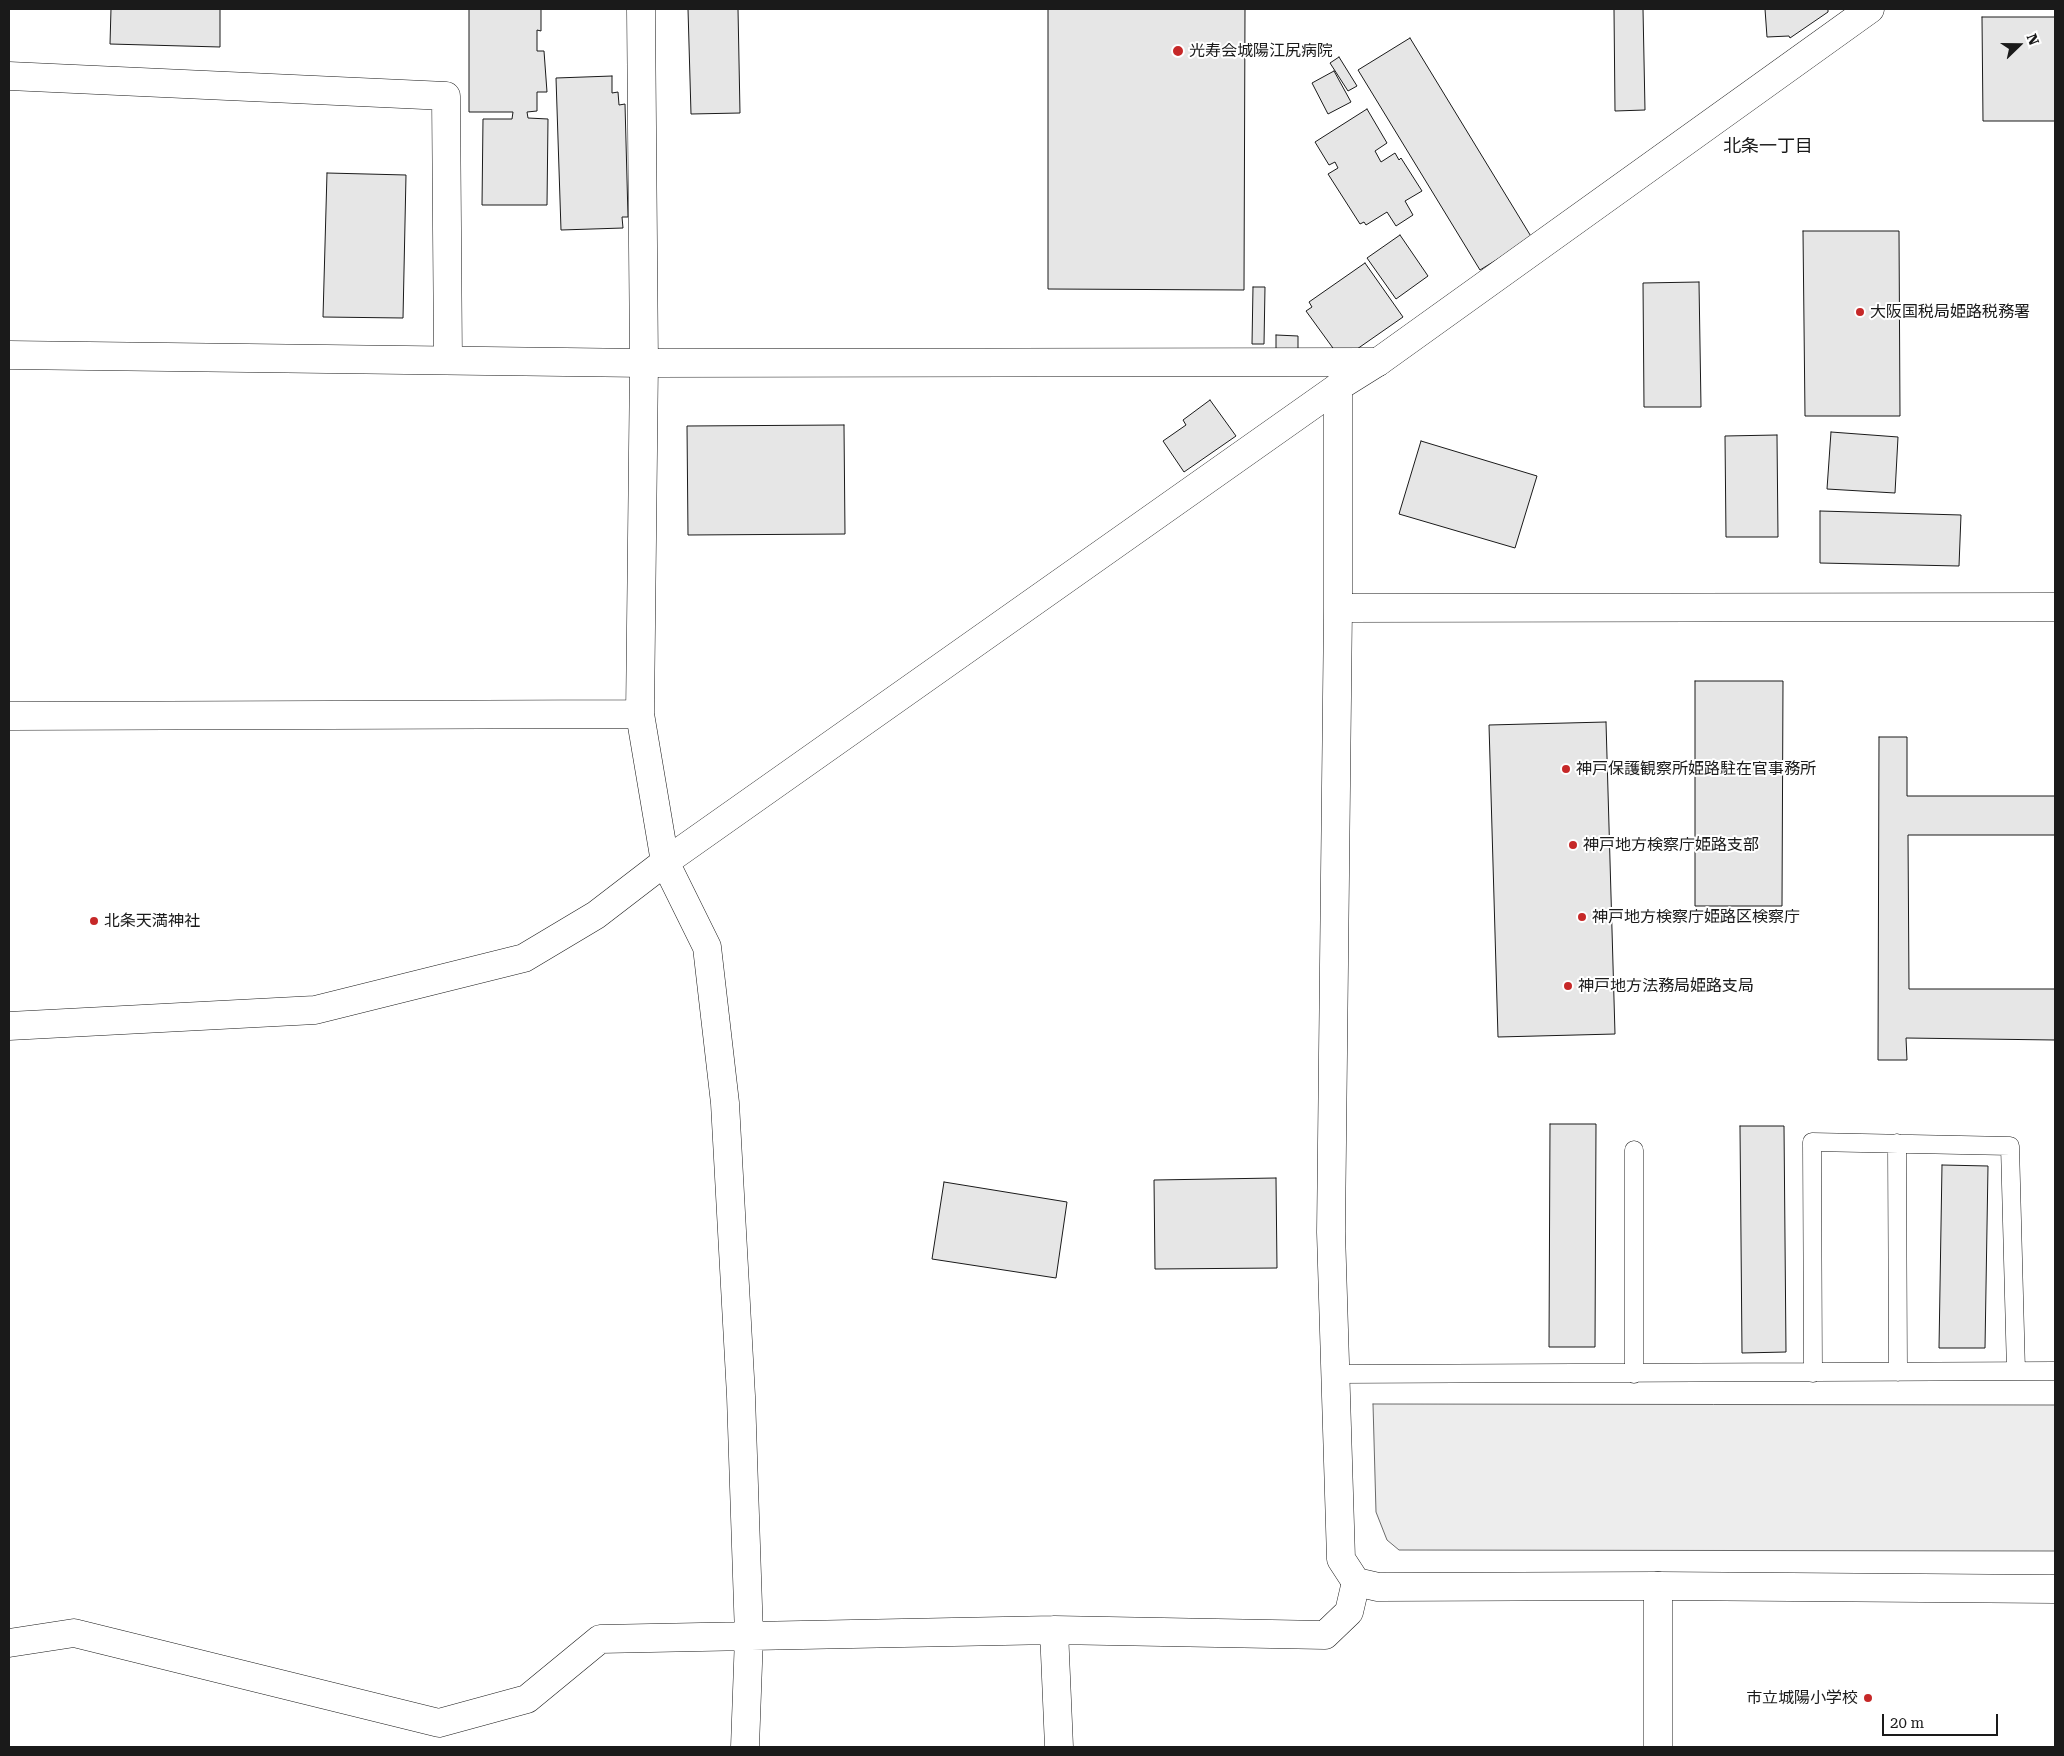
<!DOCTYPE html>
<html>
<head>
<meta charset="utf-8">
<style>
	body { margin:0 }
	#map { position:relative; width:2064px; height:1756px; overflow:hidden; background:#fff; font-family:"Roboto Serif",serif }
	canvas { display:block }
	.frame { position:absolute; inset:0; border:10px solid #1a1a1a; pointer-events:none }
	.north { position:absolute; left:1994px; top:20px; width:50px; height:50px; -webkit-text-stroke:4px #fff; paint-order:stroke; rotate:68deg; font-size:14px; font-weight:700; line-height:20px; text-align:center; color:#1a1a1a }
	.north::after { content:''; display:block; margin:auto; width:18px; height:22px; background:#1a1a1a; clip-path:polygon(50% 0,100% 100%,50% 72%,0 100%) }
	.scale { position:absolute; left:1882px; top:1714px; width:116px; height:22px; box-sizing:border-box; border:2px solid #1a1a1a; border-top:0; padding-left:6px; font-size:15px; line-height:18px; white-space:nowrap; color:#1a1a1a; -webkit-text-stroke:4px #fff; paint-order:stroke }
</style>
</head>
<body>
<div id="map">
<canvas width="2064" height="1756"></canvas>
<div class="frame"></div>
<div class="north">N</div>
<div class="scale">20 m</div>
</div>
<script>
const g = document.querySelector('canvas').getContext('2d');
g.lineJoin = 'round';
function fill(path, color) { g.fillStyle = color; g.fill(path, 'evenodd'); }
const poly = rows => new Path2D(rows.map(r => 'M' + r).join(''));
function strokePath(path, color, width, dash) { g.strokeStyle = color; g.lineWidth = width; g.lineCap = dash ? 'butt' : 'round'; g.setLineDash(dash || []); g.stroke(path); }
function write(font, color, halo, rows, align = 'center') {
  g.font = font + ' "Roboto Serif","Noto Sans JP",serif'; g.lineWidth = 4; g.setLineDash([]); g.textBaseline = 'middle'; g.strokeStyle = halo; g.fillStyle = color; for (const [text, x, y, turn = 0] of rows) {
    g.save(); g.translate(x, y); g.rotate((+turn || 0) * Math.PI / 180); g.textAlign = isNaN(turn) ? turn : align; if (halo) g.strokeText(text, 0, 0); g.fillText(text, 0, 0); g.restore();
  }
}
const built = poly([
	[1373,1404,2055,1405,2055,1551,1399,1550,1387,1540,1376,1512,1373,1404]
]);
const building = poly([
	[111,9,220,9,220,47,110,44,111,9],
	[469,9,541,9,541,31,537,30,537,51,544,51,547,92,537,92,537,111,527,112,528,118,548,119,547,205,482,205,483,119,512,119,513,112,469,112,469,9],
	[688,9,738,9,740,113,691,114,688,9],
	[1048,9,1245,9,1244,290,1048,289,1048,9],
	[1614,9,1643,9,1645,110,1615,111,1614,9],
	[1765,9,1828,9,1828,12,1790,38,1789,36,1767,37,1765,9],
	[1982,17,2055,17,2055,121,1983,121,1982,17],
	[1410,38,1532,238,1480,270,1358,70,1410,38],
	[1339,57,1357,86,1348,91,1330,63,1339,57],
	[1334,71,1351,102,1328,114,1312,83,1334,71],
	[612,76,612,93,618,92,619,105,625,104,628,217,622,217,623,228,561,230,556,78,612,76],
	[1367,109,1387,143,1375,151,1381,162,1395,153,1399,160,1401,158,1422,191,1405,201,1413,215,1396,226,1387,212,1366,225,1364,222,1360,224,1328,174,1338,168,1335,162,1329,165,1315,142,1367,109],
	[327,173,406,175,403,318,323,317,327,173],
	[1803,231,1899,231,1900,416,1805,416,1803,231],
	[1400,235,1428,276,1396,299,1367,258,1400,235],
	[1365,263,1403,317,1347,356,1338,355,1306,311,1312,307,1309,302,1365,263],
	[1699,282,1701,407,1644,407,1643,283,1699,282],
	[1253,287,1265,287,1264,344,1252,344,1253,287],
	[1276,335,1298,336,1298,350,1276,350,1276,335],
	[1210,400,1236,436,1184,472,1163,441,1186,425,1183,420,1210,400],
	[844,425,845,534,688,535,687,426,844,425],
	[1831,432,1898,437,1895,493,1827,489,1831,432],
	[1777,435,1778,537,1726,537,1725,436,1777,435],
	[1421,441,1537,476,1515,548,1399,514,1421,441],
	[1820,511,1961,515,1959,566,1820,563,1820,511],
	[1695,681,1783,681,1782,906,1695,906,1695,681],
	[1606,722,1615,1034,1498,1037,1489,725,1606,722],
	[1879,737,1907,737,1907,796,2055,796,2055,835,1908,835,1909,989,2055,989,2055,1040,1906,1038,1907,1060,1878,1060,1879,737],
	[1550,1124,1596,1124,1595,1347,1549,1347,1550,1124],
	[1740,1126,1784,1126,1786,1352,1742,1353,1740,1126],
	[1942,1165,1988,1166,1985,1348,1939,1348,1942,1165],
	[1276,1178,1277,1268,1155,1269,1154,1180,1276,1178],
	[944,1182,1067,1202,1056,1278,932,1259,944,1182]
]);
const service = poly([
	[1897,1143,1898,1372],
	[1634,1150,1634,1374],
	[1813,1373,1812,1142,2010,1146,2016,1371],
	[1335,1374,2055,1371]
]);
const minor = poly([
	[9,76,446,96,448,360],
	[9,716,640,714],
	[9,1026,315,1010,524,958,596,915,665,862,640,714,644,363,641,9],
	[1054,1630,1059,1747],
	[9,1643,74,1633,439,1723,527,1699,600,1639,1054,1630,1325,1635,1349,1612,1356,1582],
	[745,1747,749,1636,741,1396,725,1103,707,947,665,862,1338,387,1378,362,1870,9],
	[1658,1747,1658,1586]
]);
const tertiary = poly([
	[9,355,644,363,1378,362],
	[1338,387,1338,608,1331,1232,1341,1559,1356,1582,1378,1587,1658,1586,2055,1589],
	[1338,608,2055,607]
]);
const markers = [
	[1178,51,6,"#c62828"],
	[1860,312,5,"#c62828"],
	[1566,769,5,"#c62828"],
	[1573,845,5,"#c62828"],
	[1582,917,5,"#c62828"],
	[94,921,5,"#c62828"],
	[1568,986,5,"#c62828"],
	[1868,1698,5,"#c62828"]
];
const poiNames = [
	["光寿会城陽江尻病院",1189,51],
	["大阪国税局姫路税務署",1870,312],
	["神戸保護観察所姫路駐在官事務所",1576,769],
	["神戸地方検察庁姫路支部",1583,845],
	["神戸地方検察庁姫路区検察庁",1592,917],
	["北条天満神社",104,921],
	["神戸地方法務局姫路支局",1578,986],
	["市立城陽小学校",1858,1698,"right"]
];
const neighbourhoodNames = [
	["北条一丁目",1768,147]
];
fill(built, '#ededed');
strokePath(built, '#6a6a6a', 1);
fill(building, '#e6e6e6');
strokePath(building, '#1a1a1a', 1);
strokePath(service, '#1a1a1a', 19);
strokePath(minor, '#1a1a1a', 29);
strokePath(tertiary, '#1a1a1a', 29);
strokePath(service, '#fff', 18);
strokePath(minor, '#fff', 28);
strokePath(tertiary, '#fff', 28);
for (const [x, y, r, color] of markers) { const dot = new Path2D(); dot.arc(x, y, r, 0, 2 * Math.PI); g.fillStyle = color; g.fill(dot); strokePath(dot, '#fff', 2); }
write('16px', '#1a1a1a', '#fff', poiNames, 'left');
write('18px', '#1a1a1a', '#fff', neighbourhoodNames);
</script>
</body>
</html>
